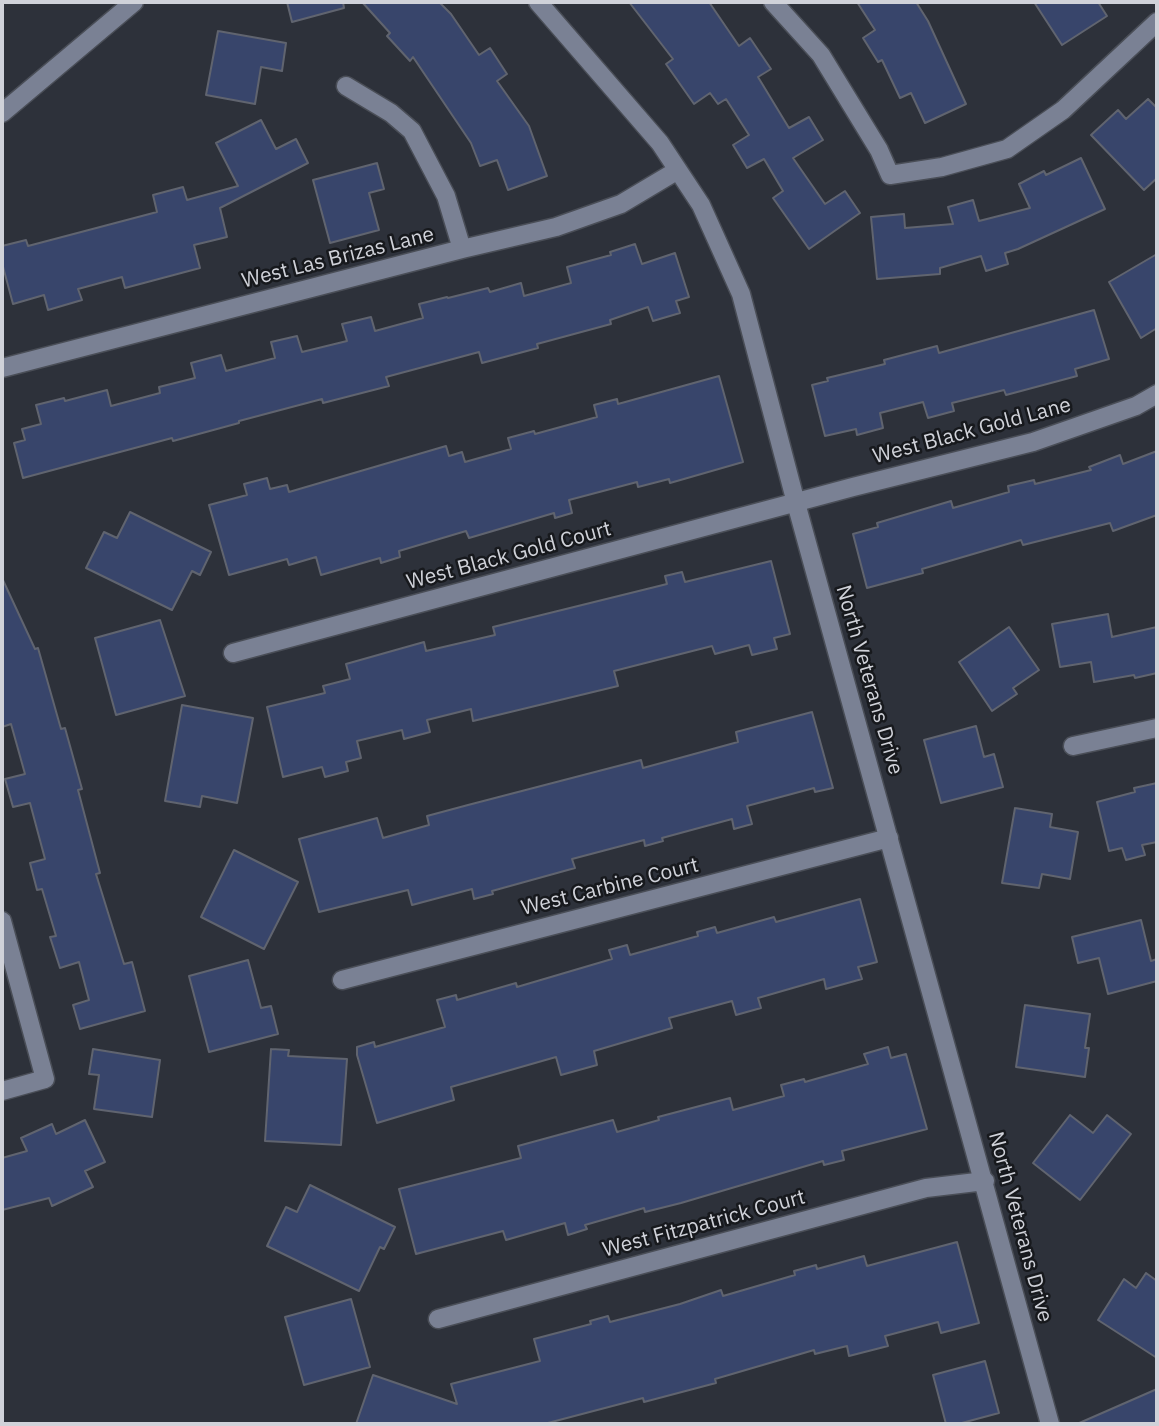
<!DOCTYPE html>
<html>
<head>
<meta charset="utf-8">
<style>
	body { margin:0 }
	#map { position:relative; width:1159px; height:1426px; overflow:hidden; background:#2d313a; font-family:"IBM Plex Sans",sans-serif }
	canvas { display:block }
	.frame { position:absolute; inset:0; border:4px solid #d0d2d9; pointer-events:none }
</style>
</head>
<body>
<div id="map">
<canvas width="1159" height="1426"></canvas>
<div class="frame"></div>
</div>
<script>
const g = document.querySelector('canvas').getContext('2d');
g.lineJoin = 'round';
function fill(path, color) { g.fillStyle = color; g.fill(path, 'evenodd'); }
const poly = rows => new Path2D(rows.map(r => 'M' + r).join(''));
function strokePath(path, color, width, dash) { g.strokeStyle = color; g.lineWidth = width; g.lineCap = dash ? 'butt' : 'round'; g.setLineDash(dash || []); g.stroke(path); }
function write(font, color, halo, rows, align = 'center') {
  g.font = font + ' "IBM Plex Sans",sans-serif'; g.lineWidth = 5; g.setLineDash([]); g.textBaseline = 'middle'; g.strokeStyle = halo; g.fillStyle = color; for (const [text, x, y, turn = 0] of rows) {
    g.save(); g.translate(x, y); g.rotate((+turn || 0) * Math.PI / 180); g.textAlign = isNaN(turn) ? turn : align; if (halo) g.strokeText(text, 0, 0); g.fillText(text, 0, 0); g.restore();
  }
}
const building = poly([
	[287,2,343,2,344,8,292,22,287,2],
	[362,2,439,2,451,14,479,55,490,48,507,74,497,81,529,126,547,176,508,190,497,160,480,166,471,143,413,57,410,61,387,36,390,33,362,2],
	[629,2,709,2,739,46,750,38,771,69,758,77,789,128,809,117,823,140,793,158,825,204,845,191,860,213,809,249,773,198,783,191,764,159,747,168,733,145,749,135,726,99,718,104,710,93,694,104,666,64,673,59,629,2],
	[857,2,916,2,928,21,966,104,925,123,911,93,900,98,882,60,878,62,863,38,875,30,857,2],
	[1034,2,1098,2,1107,16,1062,45,1034,2],
	[218,31,286,43,282,71,261,67,255,104,206,95,218,31],
	[1148,99,1157,108,1157,178,1144,190,1091,135,1118,110,1126,119,1148,99],
	[261,120,276,149,296,139,308,163,220,208,227,237,194,245,200,268,125,288,122,277,78,289,82,300,48,310,44,295,13,304,2,263,2,246,26,240,28,246,157,212,153,195,183,187,187,200,238,186,216,143,261,120],
	[1081,158,1105,209,1018,249,1005,253,1008,264,986,271,981,256,940,268,940,274,877,279,871,217,904,214,905,228,953,224,948,207,973,200,979,221,1030,208,1019,184,1044,171,1046,175,1081,158],
	[377,163,384,189,369,193,379,230,330,243,313,180,377,163],
	[635,244,642,264,675,253,689,297,676,301,680,313,653,321,648,307,610,320,611,324,537,344,538,348,482,363,479,352,386,377,389,386,323,403,322,399,239,421,239,423,173,441,172,438,23,478,14,443,25,440,22,429,41,424,36,405,64,398,65,401,107,390,111,406,160,393,159,387,195,378,191,363,221,355,226,371,275,358,271,342,297,336,302,352,347,341,342,324,371,317,375,331,423,318,419,304,447,297,448,298,488,288,490,292,521,283,524,296,571,283,567,267,611,255,610,252,635,244],
	[1157,254,1157,328,1141,338,1109,282,1157,254],
	[1094,310,1109,359,1075,369,1077,376,1006,395,1004,390,952,403,954,411,928,418,923,402,880,413,883,428,857,435,856,429,825,436,812,385,828,381,827,378,885,364,884,360,937,346,939,353,1094,310],
	[719,376,743,462,670,483,669,479,638,487,637,482,569,500,572,513,555,518,554,513,469,538,466,531,399,551,400,557,381,563,380,558,321,575,316,557,289,565,287,559,229,575,209,505,247,495,244,484,267,478,270,489,287,485,289,492,446,446,449,456,462,452,465,462,511,449,508,438,534,431,535,434,597,417,594,405,617,399,618,404,719,376],
	[1157,451,1157,515,1113,531,1110,523,1023,545,1021,540,922,569,923,573,867,588,853,534,878,527,877,523,951,501,953,508,1009,492,1008,486,1034,480,1035,484,1091,470,1089,467,1120,455,1123,464,1157,451],
	[130,512,211,552,200,575,192,571,172,610,86,568,104,532,117,538,130,512],
	[771,561,790,634,774,638,777,649,752,655,749,645,715,654,712,646,614,671,618,686,473,721,471,709,427,720,430,732,404,739,402,730,357,741,361,758,346,762,348,771,325,777,322,767,283,777,267,707,325,693,323,686,350,679,346,664,424,642,426,651,495,635,493,627,667,584,665,576,682,572,685,582,771,561],
	[2,578,35,649,38,648,61,729,65,728,82,789,78,790,100,873,96,874,124,964,132,962,145,1011,80,1029,73,1005,89,1000,79,962,60,968,50,937,56,936,42,889,37,890,30,863,45,859,30,803,13,807,5,779,25,774,11,724,2,727,2,578],
	[1108,614,1112,637,1157,627,1157,673,1135,678,1134,675,1094,682,1091,662,1060,667,1052,624,1108,614],
	[160,620,185,696,116,715,95,638,160,620],
	[1009,627,1039,670,1013,688,1017,694,992,711,959,662,1009,627],
	[182,705,253,718,237,803,202,796,200,807,165,801,182,705],
	[812,712,833,788,815,792,814,788,747,806,752,824,734,829,732,819,662,838,663,841,645,846,644,840,572,859,575,868,492,891,493,894,474,899,472,889,412,905,408,890,319,912,299,839,377,818,383,838,429,825,427,816,468,805,641,760,643,768,738,742,736,732,812,712],
	[976,726,984,757,994,754,1003,787,941,803,924,740,976,726],
	[1157,783,1157,842,1142,845,1145,855,1126,860,1122,848,1109,851,1097,802,1135,792,1134,788,1157,783],
	[1015,808,1052,814,1050,827,1078,832,1070,879,1042,874,1039,888,1002,883,1015,808],
	[234,850,298,882,264,949,201,917,234,850],
	[860,899,877,962,858,967,862,979,826,989,824,979,758,998,761,1008,736,1015,732,1001,669,1018,672,1028,594,1051,597,1065,561,1075,556,1057,451,1087,454,1100,377,1123,357,1055,357,1047,374,1042,375,1047,445,1027,437,1000,456,995,457,1000,516,983,517,987,578,969,612,959,609,950,627,945,630,955,698,936,697,932,715,927,717,933,774,917,776,922,860,899],
	[1141,920,1151,961,1157,959,1157,981,1108,994,1099,958,1078,963,1072,937,1141,920],
	[248,960,261,1008,271,1006,278,1034,209,1052,189,976,248,960],
	[1025,1005,1090,1014,1085,1048,1089,1048,1085,1077,1016,1067,1025,1005],
	[888,1047,891,1058,906,1054,927,1129,842,1151,844,1160,824,1165,823,1161,681,1203,645,1212,644,1208,585,1225,587,1229,568,1235,565,1223,506,1240,503,1231,416,1254,399,1189,521,1158,518,1146,613,1120,617,1132,659,1120,658,1117,730,1098,733,1110,784,1096,781,1085,804,1079,805,1082,868,1064,864,1054,888,1047],
	[93,1049,160,1060,152,1117,94,1109,99,1075,89,1074,93,1049],
	[271,1049,289,1050,288,1056,347,1059,341,1145,265,1141,271,1049],
	[1070,1115,1093,1133,1107,1115,1131,1134,1080,1200,1033,1163,1070,1115],
	[85,1120,105,1162,85,1171,93,1187,52,1206,49,1198,2,1210,2,1158,27,1151,21,1138,52,1124,56,1134,85,1120],
	[310,1185,395,1227,384,1249,380,1247,359,1291,267,1246,286,1207,297,1212,310,1185],
	[957,1242,979,1323,941,1333,938,1322,885,1336,888,1346,849,1356,847,1346,815,1354,814,1350,715,1379,716,1383,644,1402,643,1398,544,1424,356,1424,373,1375,457,1404,451,1384,540,1361,534,1339,591,1324,590,1321,608,1316,610,1322,680,1304,721,1290,723,1296,795,1275,794,1271,816,1265,817,1269,864,1256,867,1266,957,1242],
	[1146,1273,1157,1281,1157,1358,1098,1320,1124,1279,1136,1288,1146,1273],
	[351,1299,370,1367,304,1385,285,1317,351,1299],
	[985,1361,999,1413,958,1424,946,1424,933,1375,985,1361],
	[1157,1389,1157,1424,1077,1424,1157,1389]
]);
const minor = poly([
	[538,2,660,143,701,205,741,294,796,503,1050,1424],
	[773,2,821,55,879,150,890,175,942,167,1007,149,1063,110,1157,22],
	[346,86,391,113,412,131,446,196,462,249],
	[2,113,134,2],
	[2,368,462,249,556,227,621,204,678,170],
	[233,653,853,487,1033,442,1136,406,1157,394],
	[1073,746,1157,728],
	[2,921,45,1079,2,1091],
	[342,980,889,838],
	[438,1319,926,1188,985,1181]
]);
const streetNames = [
	["West Las Brizas Lane",338,258,-14],
	["West Black Gold Lane",972,431,-15],
	["West Black Gold Court",509,556,-15],
	["North Veterans Drive",869,680,74],
	["West Carbine Court",610,887,-14],
	["West Fitzpatrick Court",704,1224,-15],
	["North Veterans Drive",1020,1227,75]
];
fill(building, '#38456b');
strokePath(building, '#60646f', 2);
strokePath(minor, '#4a4e57', 21);
strokePath(minor, '#7a8194', 18);
write('21px', '#d0d2d9', '#17191d', streetNames);
</script>
</body>
</html>
